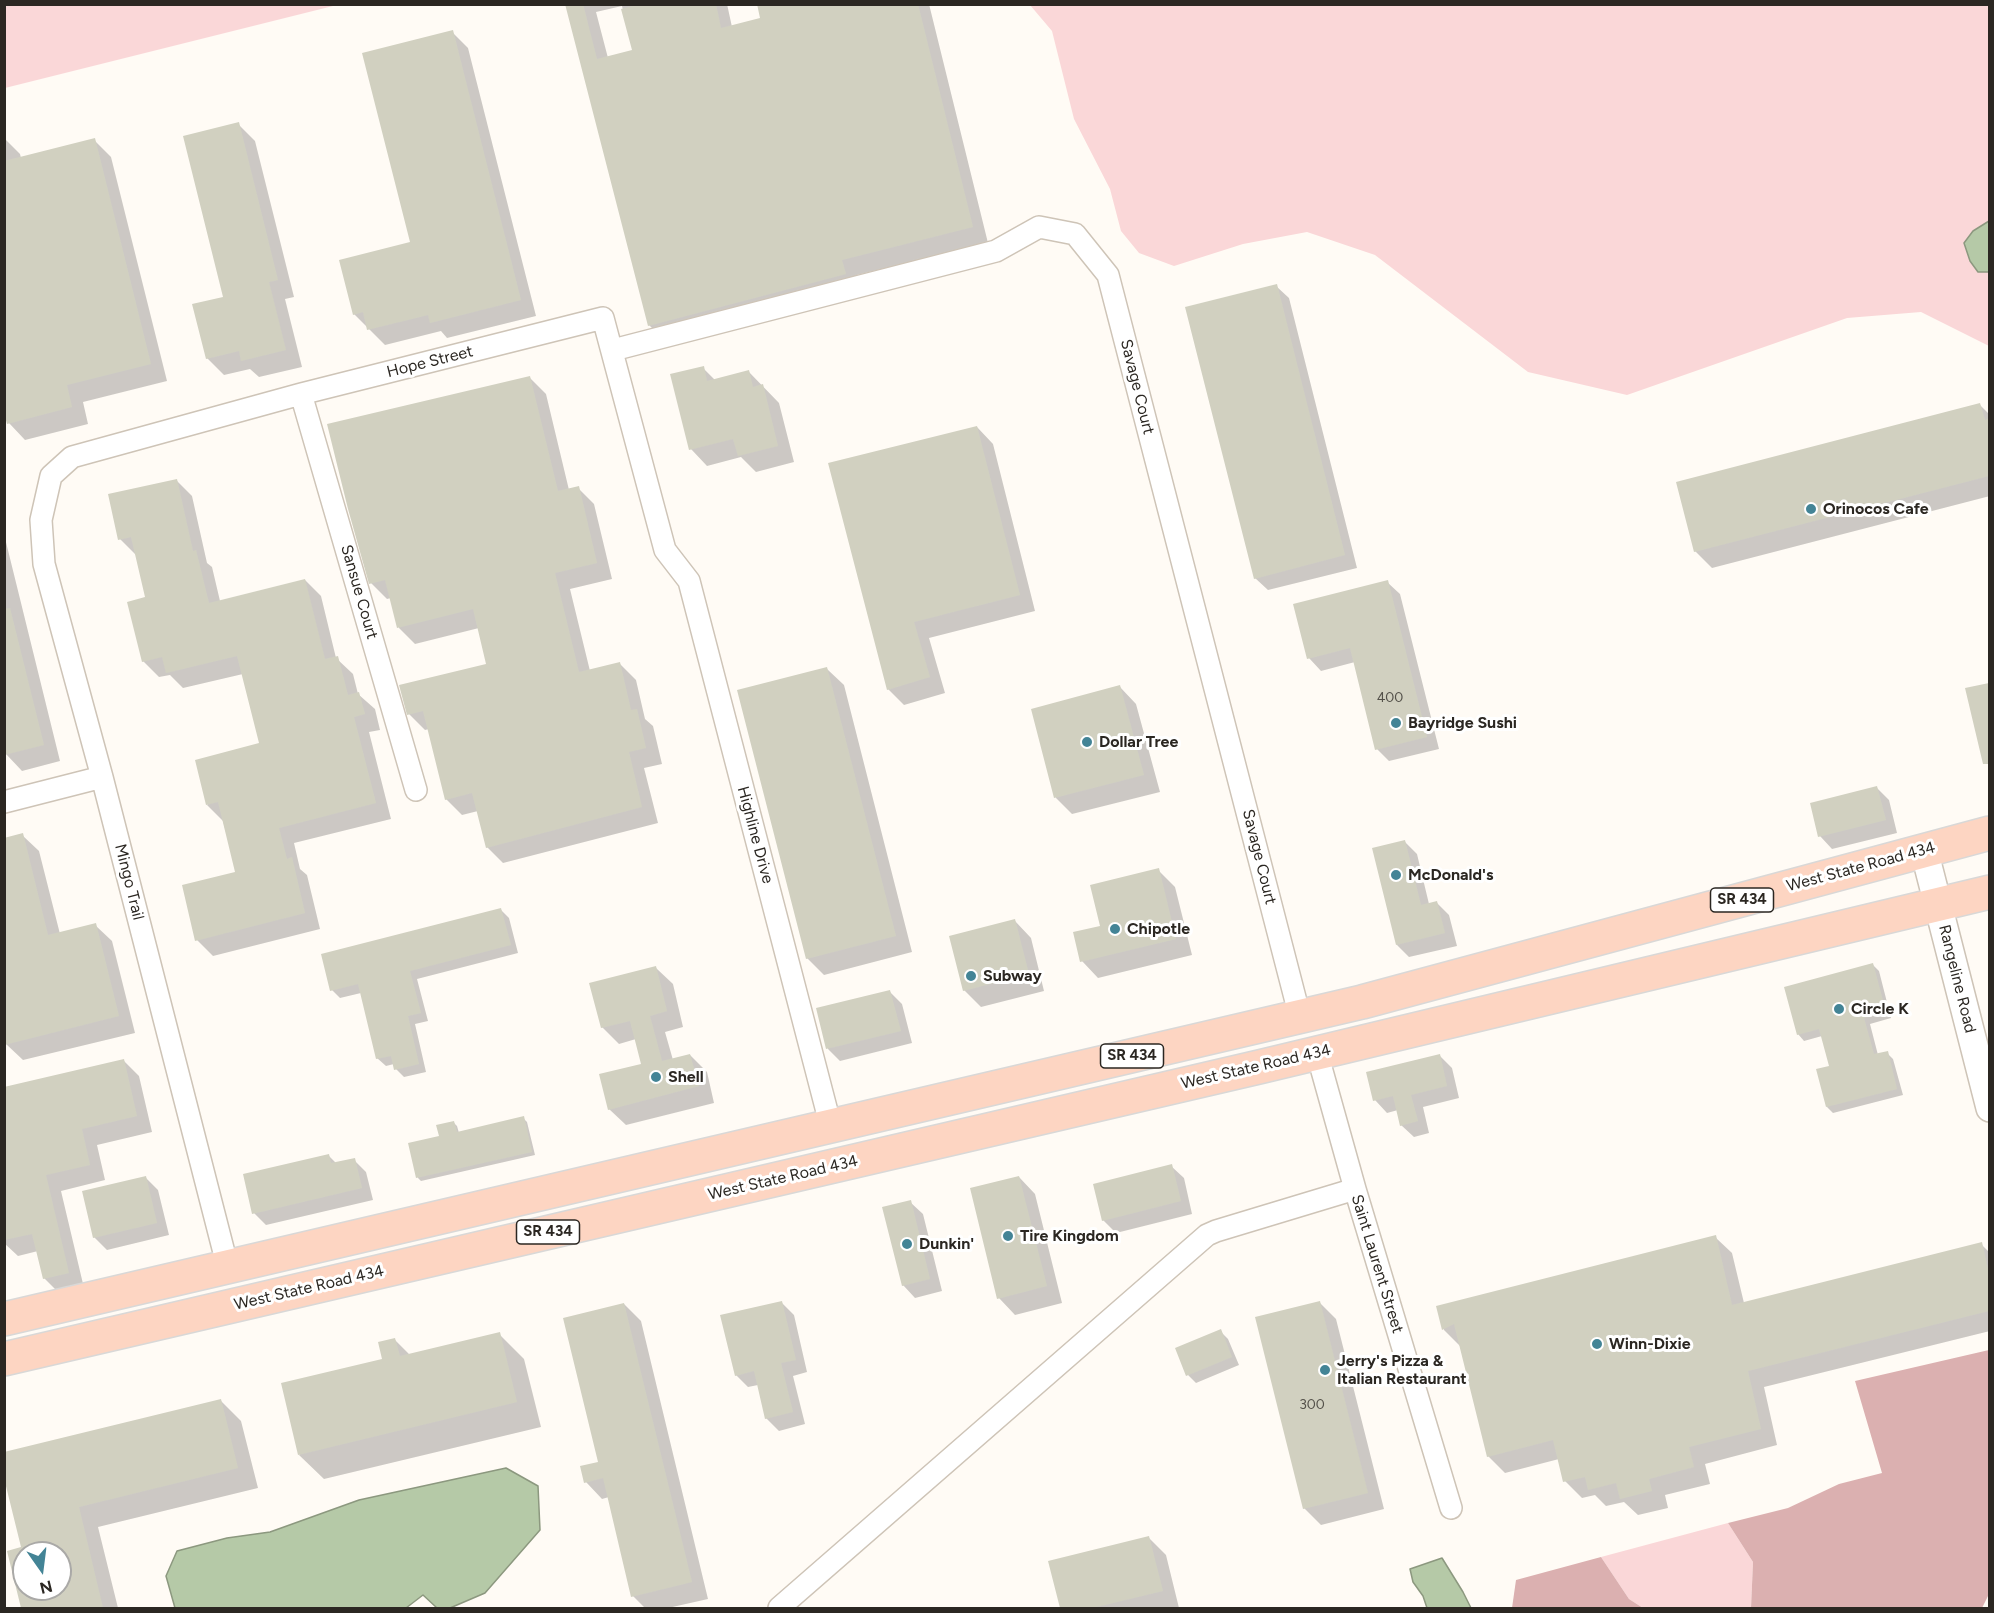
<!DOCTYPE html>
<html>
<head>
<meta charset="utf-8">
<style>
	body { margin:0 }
	#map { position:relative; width:1994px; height:1613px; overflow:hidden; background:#fffbf5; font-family:Figtree,sans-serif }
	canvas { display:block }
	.frame { position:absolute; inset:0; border:6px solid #2b2722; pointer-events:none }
	.north { position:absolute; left:12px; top:1541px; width:60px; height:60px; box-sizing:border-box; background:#fff; border:2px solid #aaa9a7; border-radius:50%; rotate:166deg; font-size:16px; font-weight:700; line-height:24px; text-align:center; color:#2b2722 }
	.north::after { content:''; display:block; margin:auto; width:21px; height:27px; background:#438496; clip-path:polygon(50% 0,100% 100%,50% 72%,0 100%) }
</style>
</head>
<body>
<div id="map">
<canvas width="1994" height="1613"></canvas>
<div class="frame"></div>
<div class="north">N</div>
</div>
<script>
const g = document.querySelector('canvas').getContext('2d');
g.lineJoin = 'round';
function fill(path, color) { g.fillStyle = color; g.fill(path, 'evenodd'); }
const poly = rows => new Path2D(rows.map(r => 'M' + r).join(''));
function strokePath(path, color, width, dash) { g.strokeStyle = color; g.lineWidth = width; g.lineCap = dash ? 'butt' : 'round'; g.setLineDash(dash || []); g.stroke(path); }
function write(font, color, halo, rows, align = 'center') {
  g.font = font + ' Figtree,sans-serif'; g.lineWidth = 6; g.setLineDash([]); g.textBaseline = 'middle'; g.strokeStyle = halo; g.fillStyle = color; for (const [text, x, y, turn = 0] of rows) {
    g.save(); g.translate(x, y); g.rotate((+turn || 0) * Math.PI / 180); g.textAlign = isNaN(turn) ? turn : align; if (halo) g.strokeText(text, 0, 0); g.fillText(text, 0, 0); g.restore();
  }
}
const green = poly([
	[5,4,337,4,337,5,5,88],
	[1030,5,1989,5,1989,221,1973,231,1970,261,1978,272,1989,272,1989,346,1921,312,1847,318,1627,395,1528,372,1375,255,1307,232,1243,244,1174,266,1139,253,1121,231,1110,189,1074,119,1052,31],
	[1728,1523,1753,1562,1751,1608,1643,1608,1629,1599,1601,1557]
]);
const forest = poly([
	[1989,1350,1990,1592,1982,1608,1751,1608,1753,1562,1728,1523,1788,1508,1839,1484,1882,1473,1855,1381],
	[1601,1557,1629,1599,1643,1608,1512,1608,1516,1580]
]);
const water = poly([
	[1989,221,1989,272,1978,272,1970,261,1964,243,1973,231,1989,221],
	[506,1468,538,1486,540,1530,485,1593,450,1608,437,1608,423,1595,406,1608,175,1608,166,1576,177,1551,227,1538,270,1532,359,1500,506,1468],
	[1442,1558,1463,1592,1471,1608,1427,1608,1423,1596,1413,1582,1410,1569,1442,1558]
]);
const shadow = poly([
	[566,4,727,4,732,27,762,19,758,4,929,4,988,243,857,275,861,290,665,341,649,325],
	[622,6,633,51,608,58,596,12],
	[452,32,468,48,536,316,447,338,441,331,385,345,354,314,412,243],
	[238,124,255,141,294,297,285,299,302,367,259,377,250,369,224,375,207,358,225,298],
	[4,138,20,154,21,158,94,140,111,157,167,381,83,402,88,424,25,440,9,423,4,406],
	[1276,286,1289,298,1357,568,1268,590,1255,578],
	[703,368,716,381,749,372,779,403,794,462,756,472,741,457,707,466,691,449],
	[530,378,546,394,569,490,578,488,594,504,612,579,570,589,590,671,620,664,636,680,645,719,653,726,662,764,644,768,658,823,503,863,487,847,478,811,462,815,446,799,429,729,425,730,409,714,488,665,479,628,415,644,399,628,391,598,387,599,371,583],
	[1980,405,1990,415,1990,496,1712,568,1695,551],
	[977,427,993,444,1035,611,929,638,945,693,904,705,888,689],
	[176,480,192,496,207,563,212,567,220,601,305,580,321,596,336,658,353,674,358,694,375,709,380,730,369,732,391,819,294,843,300,869,307,875,320,929,213,956,197,940,237,873,223,821,207,805,261,744,243,674,183,688,170,675,159,677,143,661,147,598,136,555,120,539],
	[4,534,60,761,22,771,6,754,4,749],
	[1387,582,1400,594,1439,749,1389,761,1377,749,1355,662,1321,671,1309,658],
	[827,669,844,685,912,952,824,975,807,958],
	[1988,684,1990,685,1990,763,1983,757],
	[1120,687,1136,704,1160,792,1072,814,1056,798,1033,710],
	[1876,787,1889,800,1897,833,1832,849,1820,836],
	[22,835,39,851,60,934,95,925,112,941,135,1033,23,1060,6,1044],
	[1405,842,1417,854,1429,904,1437,903,1449,915,1457,946,1409,957,1397,945],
	[1158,870,1175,887,1192,955,1098,978,1082,961,1101,927],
	[501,910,509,918,518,953,417,979,428,1021,415,1024,426,1072,404,1077,396,1069,394,1064,386,1066,377,1058,361,993,340,998,332,990],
	[1015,921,1031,938,1044,991,981,1007,964,990],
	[1873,965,1879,971,1891,1018,1870,1024,1878,1055,1887,1053,1893,1059,1903,1095,1833,1113,1827,1107,1831,1067,1822,1036,1804,1041,1798,1034],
	[656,968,673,984,683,1027,665,1032,673,1060,690,1055,707,1072,714,1103,626,1125,609,1109,642,1065,636,1039,619,1044,602,1027],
	[890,992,902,1004,912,1043,840,1061,828,1049,818,1010],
	[1439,1055,1452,1068,1459,1098,1423,1107,1429,1133,1414,1137,1401,1125,1398,1110,1387,1113,1375,1100],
	[124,1061,139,1076,152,1132,97,1145,105,1180,61,1191,84,1288,60,1294,44,1278,38,1251,18,1256,4,1243,4,1207],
	[523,1118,527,1122,535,1155,421,1181,418,1178,410,1144,441,1137,454,1123,457,1126,459,1133],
	[328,1155,337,1164,354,1160,366,1172,373,1200,266,1225,254,1213],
	[1171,1166,1184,1178,1192,1214,1116,1233,1103,1220],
	[1019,1177,1035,1194,1062,1303,1015,1315,999,1298],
	[146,1178,158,1190,169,1235,107,1250,94,1237],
	[910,1202,923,1214,942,1291,915,1298,903,1285],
	[1715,1237,1732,1253,1744,1303,1981,1244,1990,1253,1990,1331,1764,1387,1777,1445,1705,1464,1710,1484,1665,1495,1668,1508,1638,1515,1624,1502,1606,1506,1595,1495,1582,1498,1565,1481,1559,1459,1505,1473,1488,1456,1460,1346,1444,1330,1438,1307],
	[781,1302,794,1315,807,1372,793,1376,805,1424,779,1431,766,1418,758,1385,748,1387,736,1375],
	[1320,1303,1336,1319,1384,1509,1321,1525,1304,1508],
	[624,1304,641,1321,708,1599,668,1608,645,1608,633,1596,609,1497,602,1499,586,1482,600,1463],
	[1220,1331,1228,1339,1239,1365,1196,1383,1188,1375],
	[499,1334,524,1359,541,1427,324,1479,299,1455,384,1360,395,1340,410,1355],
	[221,1401,241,1421,258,1488,98,1527,118,1608,23,1608,9,1552,23,1548],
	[24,1553,60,1553,60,1589,24,1589],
	[1149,1538,1166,1555,1179,1608,1061,1608,1050,1562]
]);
const building = poly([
	[565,4,583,4,597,59,632,50,621,9,640,4,716,4,721,28,760,18,757,4,918,4,973,227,842,260,846,274,648,326],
	[453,30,521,300,430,323,428,315,367,330,363,312,353,315,339,260,410,242,362,53],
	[239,122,278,280,269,282,286,350,241,361,239,351,206,359,192,304,223,297,183,136],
	[95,138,151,364,67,385,72,407,7,424,4,413,4,161],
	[1277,284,1345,555,1254,579,1185,307],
	[704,366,707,381,749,370,753,387,763,384,778,446,738,456,733,439,689,450,670,374],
	[530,376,558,491,579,486,597,563,555,573,579,672,620,662,631,710,637,709,646,748,629,752,642,807,486,848,472,793,445,800,423,711,407,715,399,685,486,664,473,609,397,628,385,580,369,584,348,509,327,424],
	[1980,403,1985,420,1989,418,1989,476,1694,552,1676,482],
	[977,426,1020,595,914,622,930,677,887,690,828,463],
	[177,479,193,551,196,550,209,603,305,579,325,659,338,656,348,695,359,692,365,714,354,717,376,803,279,828,287,859,292,857,305,913,195,941,182,885,235,872,218,802,206,805,195,760,259,743,237,656,166,673,162,657,142,662,127,602,145,597,131,537,118,540,108,494],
	[1388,580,1427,737,1375,750,1350,648,1307,659,1293,604],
	[10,608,44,745,4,755,4,609],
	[827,667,896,936,806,959,737,690],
	[1989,683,1989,764,1983,764,1965,688],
	[1120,685,1144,775,1054,798,1031,709],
	[1877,786,1886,820,1818,837,1810,803],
	[23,833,48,935,96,923,119,1016,4,1045,4,838],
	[1405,840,1421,905,1437,901,1445,933,1396,945,1372,848],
	[1159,868,1176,939,1080,962,1073,932,1100,926,1090,885],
	[501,908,511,945,410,971,421,1013,408,1016,419,1064,394,1070,391,1056,376,1059,358,984,330,991,321,954],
	[1015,919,1029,974,963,991,949,936],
	[1873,963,1886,1012,1864,1018,1874,1054,1888,1051,1897,1089,1826,1107,1816,1069,1829,1066,1819,1029,1797,1035,1784,987],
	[656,966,667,1011,650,1016,662,1061,690,1054,699,1086,608,1110,599,1074,641,1064,630,1021,601,1028,589,983],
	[890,990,901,1031,826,1049,816,1008],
	[1440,1054,1447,1086,1411,1095,1418,1121,1400,1126,1393,1096,1373,1101,1366,1072],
	[124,1059,137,1116,82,1129,90,1165,46,1175,69,1273,43,1279,32,1234,4,1240,4,1087],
	[524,1116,532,1152,416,1178,408,1143,439,1136,436,1125,454,1121,457,1132],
	[329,1154,331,1163,355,1158,362,1188,252,1214,243,1174],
	[1172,1164,1181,1201,1102,1221,1093,1184],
	[146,1176,157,1223,93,1238,82,1191],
	[1019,1176,1047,1286,997,1299,970,1188],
	[911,1200,930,1279,902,1286,882,1207],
	[1716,1235,1732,1305,1982,1242,1989,1274,1989,1311,1748,1371,1761,1429,1689,1447,1694,1467,1649,1479,1652,1491,1620,1499,1616,1483,1588,1490,1585,1477,1563,1482,1553,1440,1487,1457,1454,1324,1442,1330,1436,1306],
	[782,1301,796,1360,781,1363,793,1412,765,1419,754,1371,735,1376,720,1315],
	[1320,1301,1368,1493,1303,1509,1255,1317],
	[624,1303,692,1582,631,1597,603,1478,584,1483,580,1466,598,1462,563,1318],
	[1221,1329,1232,1357,1186,1376,1175,1348],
	[500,1332,517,1402,298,1455,281,1383,382,1359,378,1342,395,1338,400,1356],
	[221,1399,238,1468,79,1507,103,1608,21,1608,7,1551,21,1547,4,1478,4,1452],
	[24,1553,60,1553,60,1589,24,1589],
	[1149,1536,1163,1591,1092,1608,1060,1608,1048,1561]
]);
const minor = poly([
	[613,350,996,251,1039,227,1075,234,1108,275,1300,1017],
	[301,394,416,790],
	[4,802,102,777],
	[1317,1053,1355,1189,1451,1508],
	[228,1268,102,777,44,564,41,520,51,476,72,457,301,394,603,318,665,550,689,581,831,1127],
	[779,1608,1207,1235,1216,1231,1355,1189]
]);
const tertiary = poly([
	[1924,850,1990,1108]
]);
const primary = poly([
	[4,1319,1362,1002,1990,833],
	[4,1359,1259,1067,1990,892]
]);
const markers = [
	[1811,509,6,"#438496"],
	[1396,723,6,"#438496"],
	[1087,742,6,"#438496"],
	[1396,875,6,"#438496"],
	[1115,929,6,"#438496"],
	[971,976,6,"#438496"],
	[1839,1009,6,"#438496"],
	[656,1077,6,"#438496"],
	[1008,1236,6,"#438496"],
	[907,1244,6,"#438496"],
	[1597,1344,6,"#438496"],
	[1325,1370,6,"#438496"]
];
const numberNames = [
	["400",1390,698],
	["300",1312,1405]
];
const shields = [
	[1742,900,63],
	[1132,1056,63],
	[548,1232,63]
];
const shieldNames = [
	["SR 434",1742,900],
	["SR 434",1132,1056],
	["SR 434",548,1232]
];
const streetNames = [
	["Hope Street",430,362,-14],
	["Savage Court",1137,387,76],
	["Sansue Court",359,592,74],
	["Highline Drive",755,835,75],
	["Savage Court",1259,857,76],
	["West State Road 434",1861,867,-15],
	["Mingo Trail",129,882,76],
	["Rangeline Road",1957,979,76],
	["West State Road 434",1256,1067,-13],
	["West State Road 434",783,1178,-13],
	["Saint Laurent Street",1377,1264,73],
	["West State Road 434",309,1288,-13]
];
const poiNames = [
	["Orinocos Cafe",1823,509],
	["Bayridge Sushi",1408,723],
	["Dollar Tree",1099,742],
	["McDonald's",1408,875],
	["Chipotle",1127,929],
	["Subway",983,976],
	["Circle K",1851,1009],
	["Shell",668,1077],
	["Tire Kingdom",1020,1236],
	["Dunkin'",919,1244],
	["Winn-Dixie",1609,1344],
	["Jerry's Pizza &",1337,1361],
	["Italian Restaurant",1337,1379]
];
fill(green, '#fad7d8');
fill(forest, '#dbb0b0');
fill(water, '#b5c9a7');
strokePath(water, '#8c987f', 1.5);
fill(shadow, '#0003');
fill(building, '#d1d0c0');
strokePath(minor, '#cec4b7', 24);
strokePath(tertiary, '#cec4b7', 30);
strokePath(primary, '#d9d8d7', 36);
strokePath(minor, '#fff', 21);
strokePath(tertiary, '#fff', 27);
strokePath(primary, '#fdd5c2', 33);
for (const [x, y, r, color] of markers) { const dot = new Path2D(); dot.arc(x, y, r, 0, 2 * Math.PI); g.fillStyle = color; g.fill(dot); strokePath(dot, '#fff', 2); }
write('14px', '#54514a', null, numberNames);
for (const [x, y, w] of shields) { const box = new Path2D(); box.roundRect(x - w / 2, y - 12, w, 24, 4.5); g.fillStyle = '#fff'; g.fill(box); strokePath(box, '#2b2722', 1.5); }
write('bold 15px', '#2b2722', null, shieldNames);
write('16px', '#2b2722', '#fff', streetNames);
write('bold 16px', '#2b2722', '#fff', poiNames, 'left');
</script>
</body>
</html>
